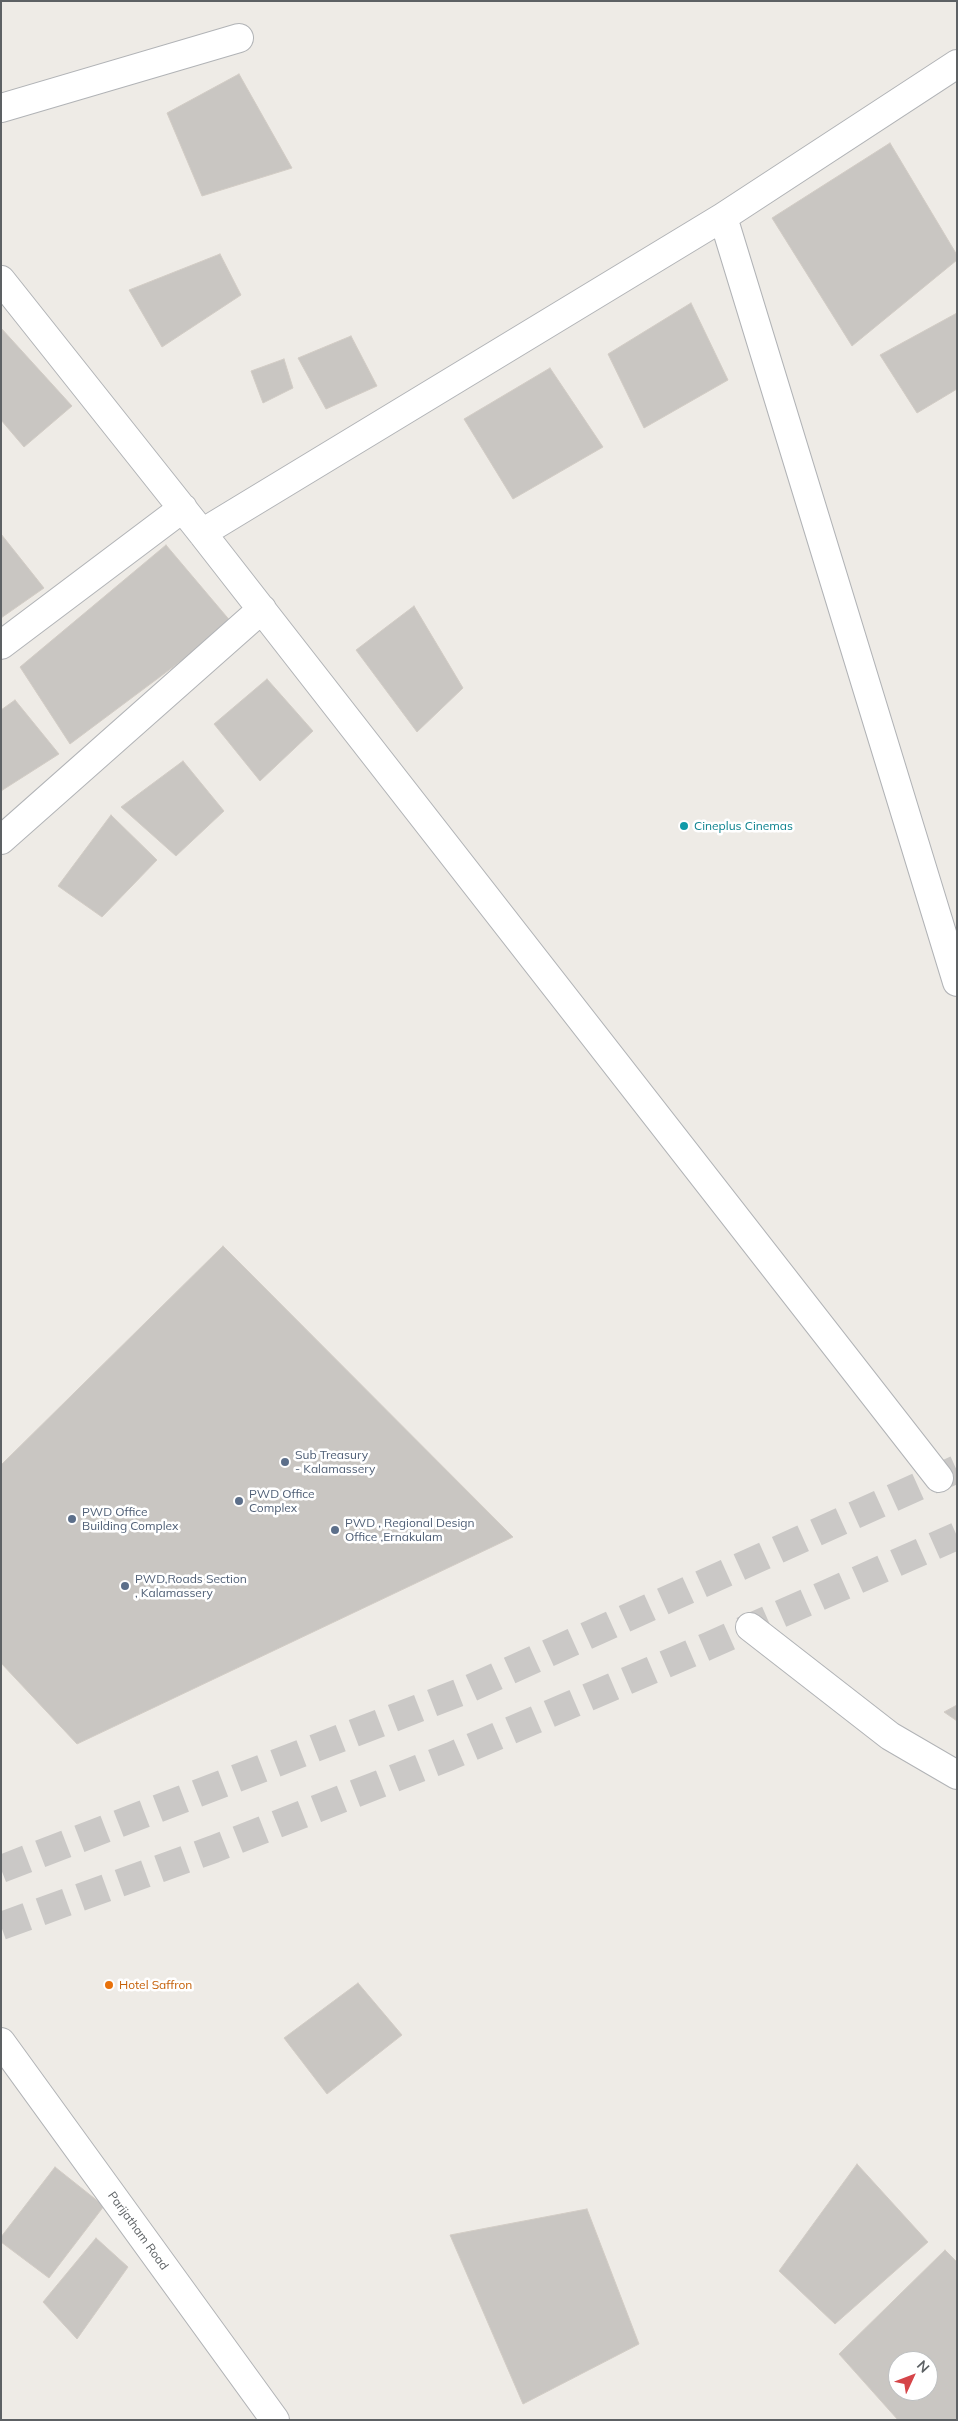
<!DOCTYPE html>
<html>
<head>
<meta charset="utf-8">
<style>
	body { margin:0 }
	#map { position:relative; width:958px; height:2421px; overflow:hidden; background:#eeebe6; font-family:Mulish,sans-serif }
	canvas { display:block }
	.frame { position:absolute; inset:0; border:2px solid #5d6164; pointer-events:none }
	.north { position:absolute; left:888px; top:2351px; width:50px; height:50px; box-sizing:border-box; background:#fff; border:1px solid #bec0c1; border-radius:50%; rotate:47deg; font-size:14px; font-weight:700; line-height:20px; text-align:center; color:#5d6164 }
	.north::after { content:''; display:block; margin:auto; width:18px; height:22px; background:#d54549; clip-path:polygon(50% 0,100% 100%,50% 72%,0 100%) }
</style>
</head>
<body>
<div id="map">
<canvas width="958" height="2421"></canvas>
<div class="frame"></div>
<div class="north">N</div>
</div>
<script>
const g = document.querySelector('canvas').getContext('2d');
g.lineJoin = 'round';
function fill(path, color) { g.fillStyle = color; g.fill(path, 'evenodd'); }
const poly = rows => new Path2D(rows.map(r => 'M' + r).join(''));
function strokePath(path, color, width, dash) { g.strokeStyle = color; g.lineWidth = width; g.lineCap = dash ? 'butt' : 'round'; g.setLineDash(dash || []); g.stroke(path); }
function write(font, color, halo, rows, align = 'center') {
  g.font = font + ' Mulish,sans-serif'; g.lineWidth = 5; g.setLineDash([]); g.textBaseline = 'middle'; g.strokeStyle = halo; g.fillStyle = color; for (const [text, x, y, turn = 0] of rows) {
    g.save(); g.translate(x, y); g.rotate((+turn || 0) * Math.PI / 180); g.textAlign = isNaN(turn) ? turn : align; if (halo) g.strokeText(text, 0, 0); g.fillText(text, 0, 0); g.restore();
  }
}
const building = poly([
	[239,74,292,168,202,196,167,113,239,74],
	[890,143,957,255,957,260,852,346,772,218,890,143],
	[220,254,241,295,162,347,129,290,220,254],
	[691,303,728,380,644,428,608,354,691,303],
	[957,313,957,389,917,413,880,355,957,313],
	[1,328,72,406,24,447,1,420,1,328],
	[351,336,377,386,326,409,298,358,351,336],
	[284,359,293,388,263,403,251,371,284,359],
	[550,368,603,447,513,499,464,419,550,368],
	[1,534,44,588,1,618,1,534],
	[166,545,232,623,70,744,20,667,166,545],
	[414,606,463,688,417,732,356,650,414,606],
	[267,679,313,731,260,781,214,724,267,679],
	[15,700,59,754,1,791,1,710,15,700],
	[183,761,224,811,176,856,121,807,183,761],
	[111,815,157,860,102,917,58,886,111,815],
	[223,1246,513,1537,77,1744,1,1663,1,1465,223,1246],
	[957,1705,957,1721,944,1712,957,1705],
	[358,1983,402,2035,327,2094,284,2038,358,1983],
	[857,2164,928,2242,835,2324,779,2271,857,2164],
	[55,2167,104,2206,49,2278,1,2242,1,2237,55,2167],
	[587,2209,639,2344,523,2404,450,2235,587,2209],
	[96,2238,128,2267,77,2339,43,2302,96,2238],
	[945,2250,957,2262,957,2420,898,2420,839,2354,945,2250],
	[898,2361,928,2361,928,2391,898,2391,898,2361]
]);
const trunkTunnel = poly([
	[1,1869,471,1688,957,1469],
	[1,1926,214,1849,451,1756,708,1646,957,1536]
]);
const minor = poly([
	[957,64,723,217,957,982],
	[1,108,239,38],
	[1,280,202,533,939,1478],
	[202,533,723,217],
	[1,645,183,508],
	[1,840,262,609],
	[750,1627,890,1736,957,1775],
	[1,2042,275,2420]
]);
const markers = [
	[684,826,5,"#0f9aa8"],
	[285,1462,5,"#5c6f8a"],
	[239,1501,5,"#5c6f8a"],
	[72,1519,5,"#5c6f8a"],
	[335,1530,5,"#5c6f8a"],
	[125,1586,5,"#5c6f8a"],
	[109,1985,5,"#e8710a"]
];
const cultureNames = [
	["Cineplus Cinemas",694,826]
];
const serviceNames = [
	["Sub Treasury",295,1455],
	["- Kalamassery",295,1469],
	["PWD Office",249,1494],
	["Complex",249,1508],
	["PWD Office",82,1512],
	["Building Complex",82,1526],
	["PWD , Regional Design",345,1523],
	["Office ,Ernakulam",345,1537],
	["PWD,Roads Section",135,1579],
	[", Kalamassery",135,1593]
];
const foodNames = [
	["Hotel Saffron",119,1985]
];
const streetNames = [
	["Parijatham Road",138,2231,54]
];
fill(building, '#c9c6c2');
strokePath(building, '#d2ccc5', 1);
strokePath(trunkTunnel, '#cac8c6', 28, [28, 14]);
strokePath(minor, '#b1b3b6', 30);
strokePath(minor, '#fff', 28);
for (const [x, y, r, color] of markers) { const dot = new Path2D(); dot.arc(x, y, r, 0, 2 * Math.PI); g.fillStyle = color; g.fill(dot); strokePath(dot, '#fff', 2); }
write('12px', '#0d838f', '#fff', cultureNames, 'left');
write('12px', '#4e5e75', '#fff', serviceNames, 'left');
write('12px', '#c56008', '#fff', foodNames, 'left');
write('12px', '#5d6164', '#fff', streetNames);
</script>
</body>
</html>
